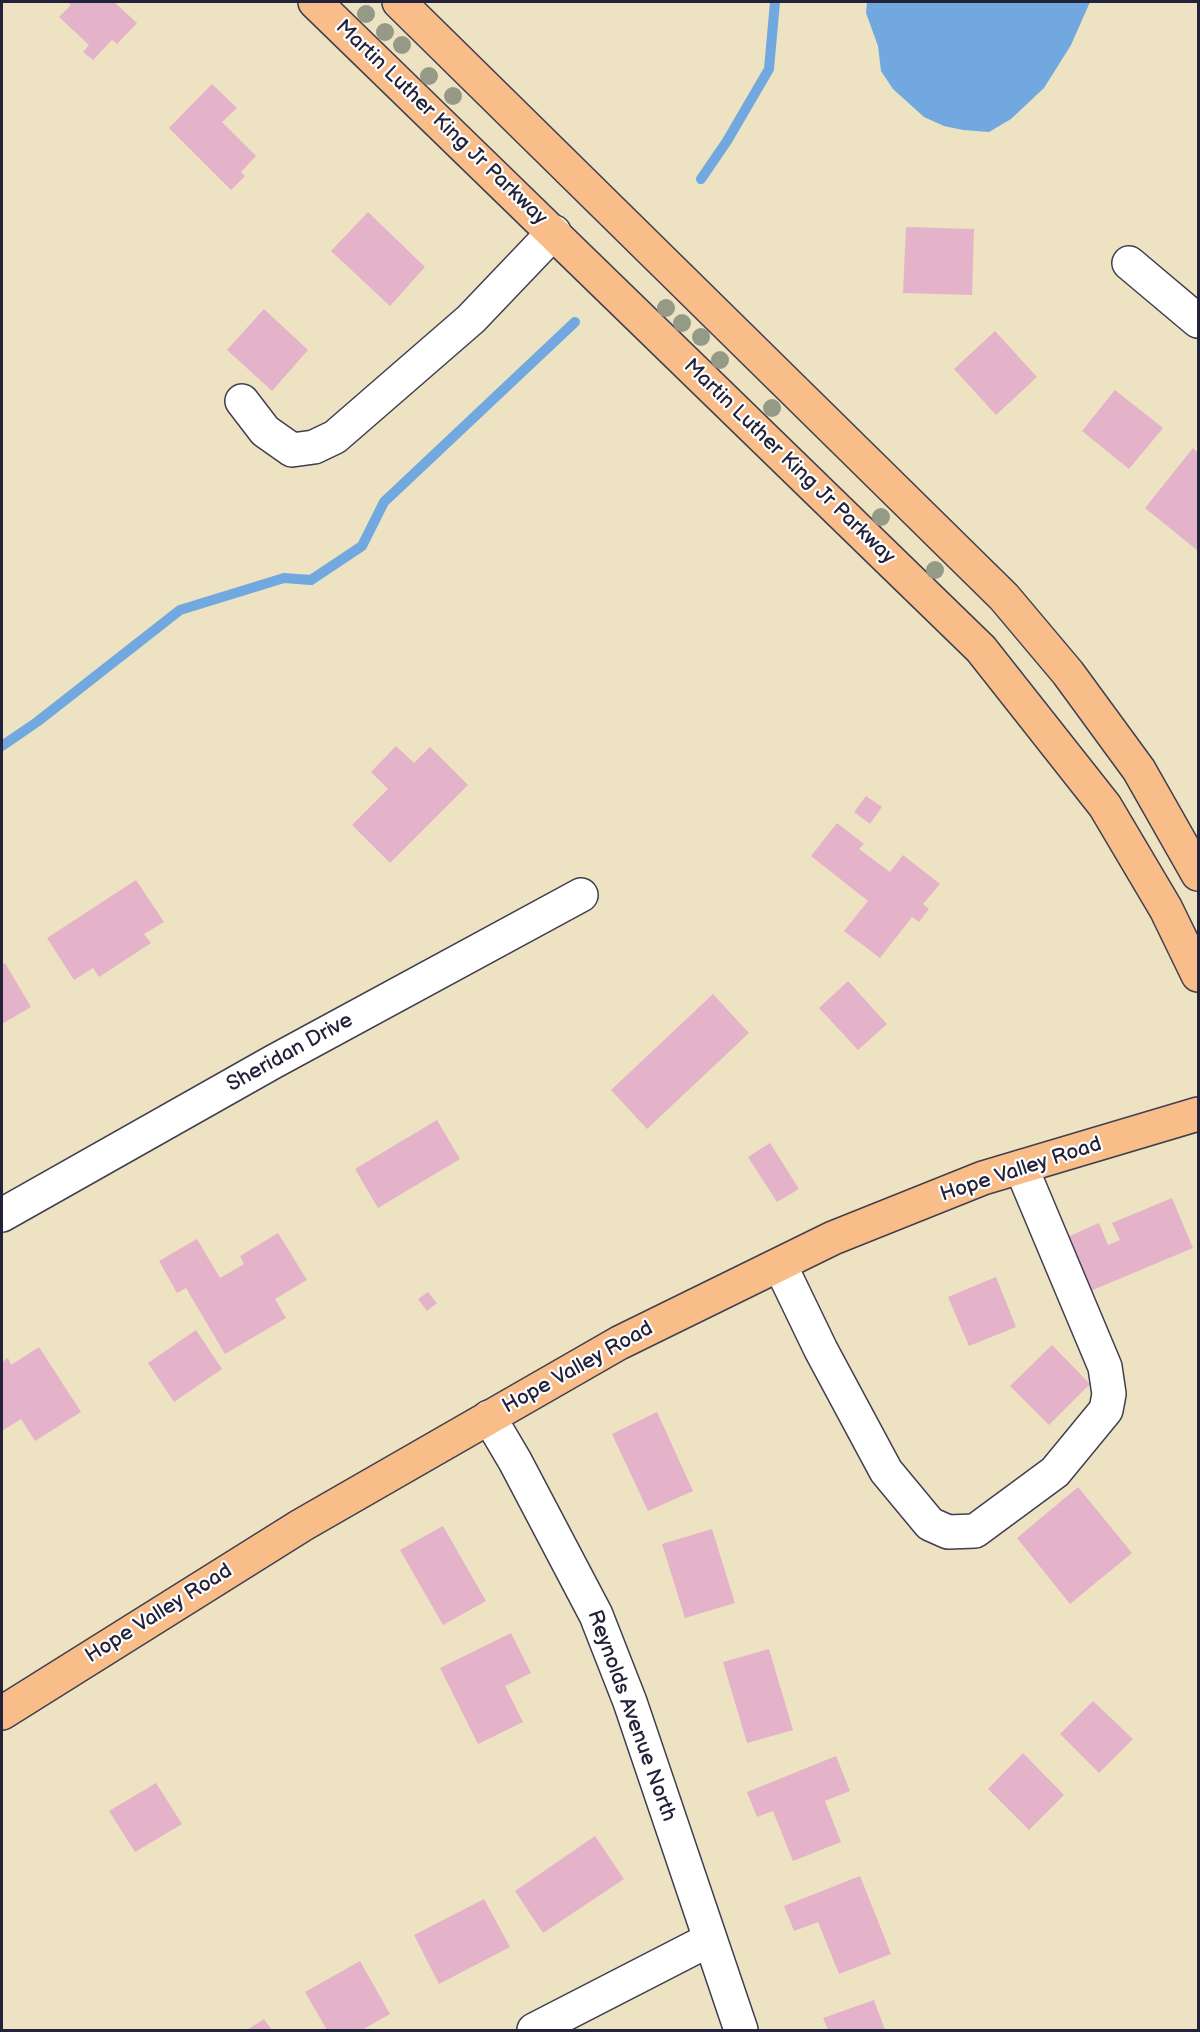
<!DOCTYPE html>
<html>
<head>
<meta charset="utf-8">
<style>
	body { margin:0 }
	#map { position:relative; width:1200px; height:2032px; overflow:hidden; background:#ede2c2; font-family:"Balsamiq Sans",sans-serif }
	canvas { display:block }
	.frame { position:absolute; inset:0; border:3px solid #22223b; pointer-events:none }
</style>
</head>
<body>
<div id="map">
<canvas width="1200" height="2032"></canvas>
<div class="frame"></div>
</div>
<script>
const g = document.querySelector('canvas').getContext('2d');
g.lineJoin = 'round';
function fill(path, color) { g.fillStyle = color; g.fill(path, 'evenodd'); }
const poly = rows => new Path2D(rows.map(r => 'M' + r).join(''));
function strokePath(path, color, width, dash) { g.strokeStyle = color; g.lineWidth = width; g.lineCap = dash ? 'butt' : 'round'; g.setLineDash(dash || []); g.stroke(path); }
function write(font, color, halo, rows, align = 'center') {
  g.font = font + ' "Balsamiq Sans",sans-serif'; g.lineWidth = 4.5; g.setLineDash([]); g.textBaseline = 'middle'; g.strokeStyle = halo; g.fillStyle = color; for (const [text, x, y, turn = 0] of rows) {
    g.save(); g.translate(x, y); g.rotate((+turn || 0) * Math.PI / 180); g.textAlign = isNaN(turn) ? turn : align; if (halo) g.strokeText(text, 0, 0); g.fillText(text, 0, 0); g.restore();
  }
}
const water = poly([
	[867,2,1090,2,1071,45,1044,88,1011,119,989,132,963,130,944,126,924,117,893,89,881,71,878,46,866,13]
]);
const stream = poly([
	[701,179,727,141,769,69,775,2],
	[2,746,37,722,180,610,284,578,311,580,362,546,384,502,575,322]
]);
const building = poly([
	[68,2,114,2,137,23,117,44,112,40,93,60,83,52,89,45,59,17,71,5],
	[212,84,237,108,222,122,256,156,241,172,245,176,231,190,169,128],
	[368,212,425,267,390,306,331,251],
	[906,227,974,229,972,295,903,293],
	[264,309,308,350,272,391,227,350],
	[995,331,1037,377,996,415,954,369],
	[1115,390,1163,428,1129,469,1082,431],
	[1193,448,1198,453,1198,551,1145,508],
	[396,746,414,763,430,747,468,785,390,863,352,825,388,789,371,772],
	[866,796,882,807,870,824,854,812],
	[837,823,864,844,859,849,890,872,903,855,940,884,923,904,929,909,919,922,912,917,880,958,844,931,868,901,811,856],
	[136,880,164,922,144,934,151,943,99,977,93,968,74,980,47,938],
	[5,963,31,1007,2,1024,2,965],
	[848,981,887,1024,858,1050,819,1008],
	[713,994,749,1033,647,1129,611,1090],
	[437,1120,460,1159,378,1208,355,1169],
	[770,1143,799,1189,777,1202,748,1157],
	[1172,1198,1193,1248,1088,1292,1065,1238,1099,1223,1108,1245,1120,1240,1112,1223],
	[278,1233,307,1280,275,1299,286,1318,225,1354,186,1288,177,1293,159,1261,197,1239,220,1278,244,1264,240,1256],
	[996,1277,1016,1327,969,1346,948,1297],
	[428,1292,437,1303,427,1311,418,1299],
	[196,1330,222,1369,174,1402,148,1363],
	[1052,1345,1090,1384,1049,1425,1010,1386],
	[39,1347,81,1412,35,1441,21,1419,2,1431,2,1362,8,1358,11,1365],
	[657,1412,693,1491,648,1511,612,1434],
	[1078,1487,1132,1553,1070,1604,1017,1538],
	[443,1526,486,1601,443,1625,400,1550],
	[712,1529,735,1603,685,1618,662,1544],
	[511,1633,531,1673,505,1686,523,1722,478,1744,440,1668],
	[769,1649,793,1730,747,1743,723,1662],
	[1093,1701,1133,1739,1099,1773,1060,1734],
	[1023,1753,1064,1795,1029,1830,988,1789],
	[836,1756,850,1791,825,1801,841,1842,793,1861,773,1811,757,1817,747,1792],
	[156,1783,182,1824,135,1852,109,1811],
	[595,1836,624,1879,543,1933,515,1891],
	[860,1876,891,1954,839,1974,818,1922,794,1931,784,1906],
	[484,1899,510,1947,439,1984,414,1935],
	[360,1961,390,2014,362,2030,327,2030,305,1992],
	[874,2000,885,2030,828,2030,823,2018],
	[264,2019,272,2030,247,2030]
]);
const minor = poly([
	[1129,263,1198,321],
	[242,401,265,431,292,450,314,447,335,437,471,319,554,232],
	[2,1215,273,1062,581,895],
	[780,1265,821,1350,886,1471,930,1524,948,1532,975,1531,1055,1472,1106,1410,1109,1394,1105,1367,1021,1167],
	[489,1417,515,1461,596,1615,630,1702,741,2030],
	[534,2030,709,1940]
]);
const major = poly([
	[315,2,981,649,1105,806,1166,909,1198,975],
	[399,2,1004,597,1068,673,1139,770,1198,874],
	[2,1713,302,1525,619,1343,833,1238,983,1178,1198,1114]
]);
const trees = [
	[366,14],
	[385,32],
	[402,45],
	[429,76],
	[453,96],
	[666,308],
	[682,323],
	[701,337],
	[720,360],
	[772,408],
	[881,517],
	[935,570]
];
const streetNames = [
	["Martin Luther King Jr Parkway",441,123,44],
	["Martin Luther King Jr Parkway",789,462,44],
	["Sheridan Drive",290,1053,-29],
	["Hope Valley Road",1021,1170,-18],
	["Hope Valley Road",578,1368,-29],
	["Hope Valley Road",159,1614,-32],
	["Reynolds Avenue North",631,1716,70]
];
fill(water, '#70a8df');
strokePath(stream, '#70a8df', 10);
fill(building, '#e5b3c9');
strokePath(minor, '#403f4f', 36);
strokePath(major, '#403f4f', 36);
strokePath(minor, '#fff', 33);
strokePath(major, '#f8bd89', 33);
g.fillStyle = '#959a86';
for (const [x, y] of trees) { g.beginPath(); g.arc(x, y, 9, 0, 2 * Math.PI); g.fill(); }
write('21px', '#22223b', '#fff', streetNames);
</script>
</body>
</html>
